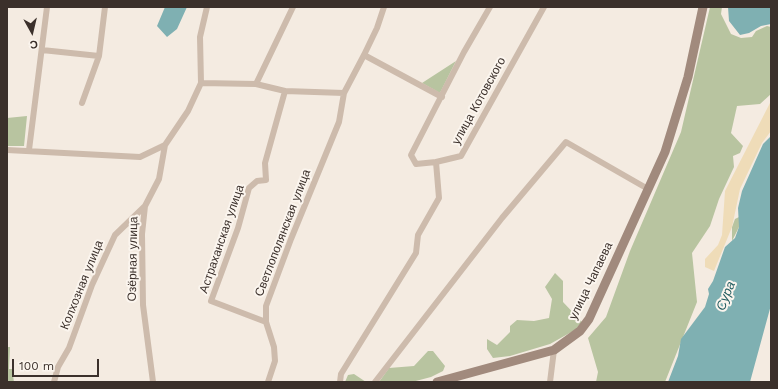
<!DOCTYPE html>
<html>
<head>
<meta charset="utf-8">
<style>
	body { margin:0 }
	#map { position:relative; width:778px; height:389px; overflow:hidden; background:#f4ebe1; font-family:"Work Sans",sans-serif }
	canvas { display:block }
	.frame { position:absolute; inset:0; border:8px solid #3b302b; pointer-events:none }
	.north { position:absolute; left:12px; top:12px; width:40px; height:40px; -webkit-text-stroke:3px #fbf5ee; paint-order:stroke; rotate:172deg; font-size:11px; font-weight:700; line-height:16px; text-align:center; color:#3b302b }
	.north::after { content:''; display:block; margin:auto; width:14px; height:18px; background:#3b302b; clip-path:polygon(50% 0,100% 100%,50% 72%,0 100%) }
	.scale { position:absolute; left:12px; top:359px; width:87px; height:18px; box-sizing:border-box; border:2px solid #3b302b; border-top:0; padding-left:5px; font-size:12px; line-height:14px; white-space:nowrap; color:#3b302b; -webkit-text-stroke:3px #fbf5ee; paint-order:stroke }
</style>
</head>
<body>
<div id="map">
<canvas width="778" height="389"></canvas>
<div class="frame"></div>
<div class="north">С</div>
<div class="scale">100 m</div>
</div>
<script>
const g = document.querySelector('canvas').getContext('2d');
g.lineJoin = 'round';
function fill(path, color) { g.fillStyle = color; g.fill(path, 'evenodd'); }
const poly = rows => new Path2D(rows.map(r => 'M' + r).join(''));
function strokePath(path, color, width, dash) { g.strokeStyle = color; g.lineWidth = width; g.lineCap = dash ? 'butt' : 'round'; g.setLineDash(dash || []); g.stroke(path); }
function write(font, color, halo, rows, align = 'center') {
  g.font = font + ' "Work Sans",sans-serif'; g.lineWidth = 4; g.setLineDash([]); g.textBaseline = 'middle'; g.strokeStyle = halo; g.fillStyle = color; for (const [text, x, y, turn = 0] of rows) {
    g.save(); g.translate(x, y); g.rotate((+turn || 0) * Math.PI / 180); g.textAlign = isNaN(turn) ? turn : align; if (halo) g.strokeText(text, 0, 0); g.fillText(text, 0, 0); g.restore();
  }
}
const green = poly([
	[710,7,722,7,721,14,731,34,741,38,752,37,756,31,767,26,771,27,771,94,760,104,737,106,731,133,743,146,740,153,733,156,734,167,719,199,710,226,692,253,697,302,665,382,596,382,598,372,588,338,606,317,630,251,681,132],
	[456,61,440,93,422,83],
	[27,116,24,146,7,146,7,118],
	[739,217,739,227,732,241,732,227,735,219],
	[555,273,563,281,563,302,582,322,575,330,550,344,510,356,493,358,487,349,487,339,497,345,510,332,510,326,517,320,534,321,549,318,552,299,545,287],
	[7,347,10,347,9,369,12,369,14,382,7,382],
	[428,351,433,351,445,366,443,371,431,377,412,382,379,382,389,368,414,366],
	[354,374,366,382,345,382,348,375]
]);
const sand = poly([
	[771,101,771,131,762,143,740,189,732,227,714,271,705,267,705,259,718,245,722,235,725,191]
]);
const water = poly([
	[165,7,187,7,177,29,167,37,157,26],
	[728,7,771,7,771,24,761,26,749,33,740,35,729,21],
	[771,136,771,305,750,382,668,382,678,356,681,339,705,307,709,294,708,289,713,281,725,247,735,238,739,227,738,208,742,191,763,144]
]);
const minor = poly([
	[42,50,99,56],
	[364,55,442,97],
	[201,83,256,84,285,91,344,93],
	[256,84,293,7],
	[82,103,99,56,105,7],
	[7,150,140,157,165,145],
	[29,150,47,7],
	[436,162,416,164,411,155,464,52,490,7],
	[266,322,211,301,238,228,249,188,257,181,266,180,265,163,285,91],
	[54,382,58,367,69,348,92,285,115,235,145,206],
	[153,382,143,305,142,234,145,206,159,179,165,145,188,111,201,83,200,37,207,7],
	[268,382,275,361,274,347,266,322,266,306,291,239,339,122,344,93,364,55,377,28,384,7],
	[340,382,341,374,416,253,418,235,439,198,436,162,461,156,544,7],
	[375,382,502,218,566,142,648,189],
	[550,382,554,350]
]);
const secondary = poly([
	[437,382,554,350,580,331,589,319,665,152,688,77,703,7]
]);
const streetNames = [
	["улица Котовского",479,101,-61],
	["Светлополянская улица",283,233,-69],
	["Астраханская улица",222,239,-71],
	["Озёрная улица",133,259,-89],
	["улица Чапаева",591,281,-64],
	["Колхозная улица",82,285,-68]
];
const waterNames = [
	["Сура",726,296,-68]
];
fill(green, '#b8c4a0');
fill(sand, '#efdcb8');
fill(water, '#7fb0b2');
strokePath(minor, '#cdbbac', 6);
strokePath(secondary, '#a18a7d', 9);
write('12px', '#3b302b', '#fbf5ee', streetNames);
write('italic 13px', '#1f5a5e', '#fbf5ee', waterNames);
</script>
</body>
</html>
